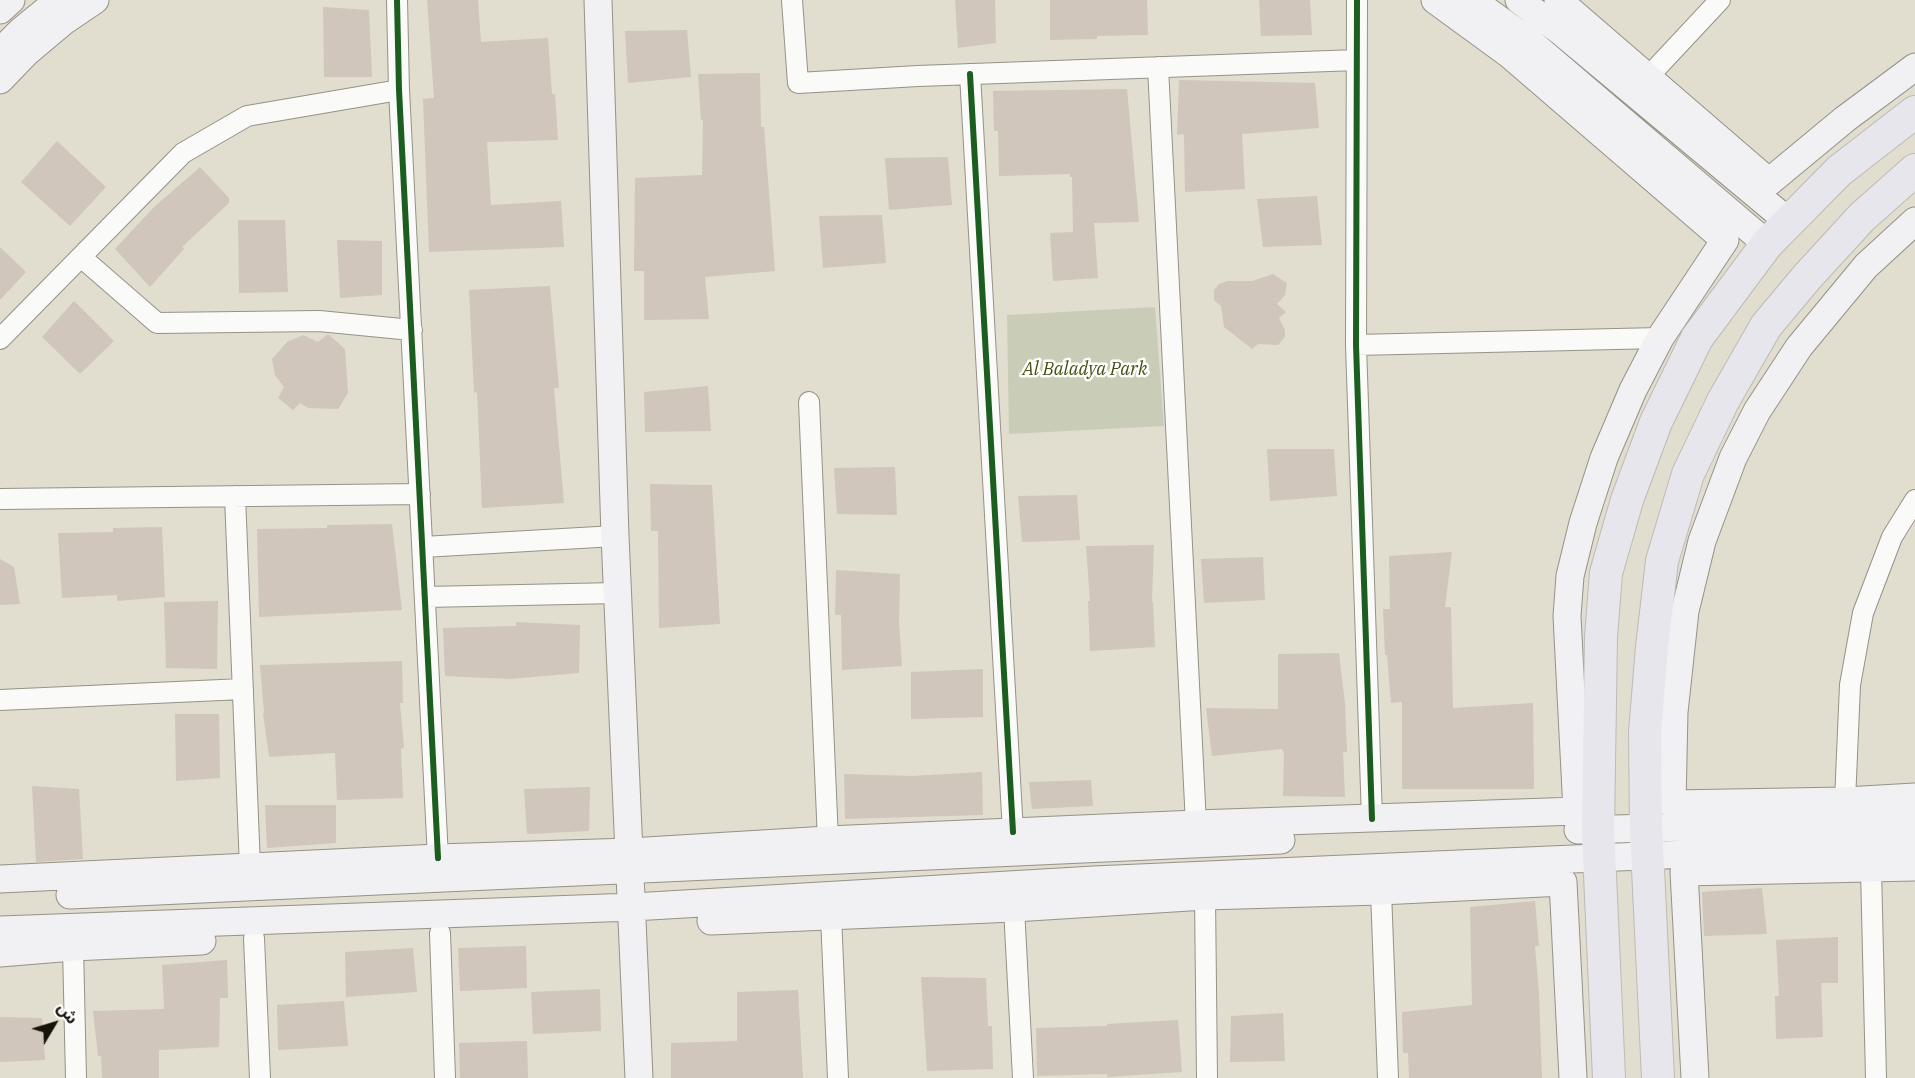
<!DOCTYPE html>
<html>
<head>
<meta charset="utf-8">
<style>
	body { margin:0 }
	#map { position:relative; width:1915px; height:1078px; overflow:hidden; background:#e1ddcf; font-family:"IBM Plex Serif","Noto Sans Arabic",serif }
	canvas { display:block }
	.north { position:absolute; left:24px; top:994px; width:60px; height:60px; -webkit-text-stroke:4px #fff; paint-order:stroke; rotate:52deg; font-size:16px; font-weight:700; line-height:24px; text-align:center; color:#16130a }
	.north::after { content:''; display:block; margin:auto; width:21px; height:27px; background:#16130a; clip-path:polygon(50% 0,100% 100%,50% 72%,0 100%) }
</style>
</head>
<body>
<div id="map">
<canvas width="1915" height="1078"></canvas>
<div class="north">ش</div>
</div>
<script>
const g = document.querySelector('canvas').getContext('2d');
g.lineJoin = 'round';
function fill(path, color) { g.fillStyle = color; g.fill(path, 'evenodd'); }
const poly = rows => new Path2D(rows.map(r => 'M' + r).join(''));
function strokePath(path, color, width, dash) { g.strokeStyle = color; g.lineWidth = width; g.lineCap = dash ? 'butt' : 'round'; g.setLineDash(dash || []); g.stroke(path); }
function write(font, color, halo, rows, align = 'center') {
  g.font = font + ' "IBM Plex Serif",serif'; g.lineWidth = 5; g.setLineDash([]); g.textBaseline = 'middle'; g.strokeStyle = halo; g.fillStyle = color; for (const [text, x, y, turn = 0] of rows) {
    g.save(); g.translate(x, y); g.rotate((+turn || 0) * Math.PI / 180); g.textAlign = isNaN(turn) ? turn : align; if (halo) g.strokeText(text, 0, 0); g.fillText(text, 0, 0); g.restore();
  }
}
const green = poly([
	[1155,307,1164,426,1009,434,1007,315]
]);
const building = poly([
	[427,0,478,0,481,42,548,38,552,94,555,94,558,140,487,142,491,205,561,201,564,247,429,252,423,99,434,98],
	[955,0,995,0,996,43,958,48],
	[1050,0,1147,0,1148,35,1097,36,1097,39,1050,40],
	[1259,0,1310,0,1312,35,1261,36],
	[323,7,369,10,372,77,324,77],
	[687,30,691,77,628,83,625,31],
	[760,73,761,127,764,127,775,271,705,277,709,319,644,320,644,271,634,271,635,178,702,175,703,120,701,120,698,74],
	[1179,80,1315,83,1319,128,1242,134,1245,189,1185,192,1184,134,1177,135],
	[1127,89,1139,222,1094,223,1098,278,1053,281,1050,233,1073,232,1072,177,1070,177,1070,174,999,176,998,131,994,131,993,91],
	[57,141,106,187,70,226,21,182],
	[948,157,952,205,889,210,885,158],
	[200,167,229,198,229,203,182,247,184,249,150,287,115,249,154,207],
	[1317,196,1322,245,1263,247,1257,199],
	[882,215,886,263,823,268,819,216],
	[238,220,285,220,288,292,239,293],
	[337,240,382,241,382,295,340,298],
	[0,247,26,272,0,300],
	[1273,274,1287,283,1285,295,1277,304,1286,312,1279,318,1285,330,1285,337,1278,345,1258,344,1252,349,1224,327,1221,306,1214,300,1214,290,1219,284,1228,281,1252,281],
	[550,286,559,388,554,388,564,503,482,508,477,392,474,393,469,290],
	[74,301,114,341,80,374,42,337],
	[328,334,345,349,348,393,338,409,308,408,300,403,293,410,278,398,284,387,275,375,272,359,287,342,303,335,318,342],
	[708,386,711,431,645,432,644,392],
	[1267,449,1334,449,1337,496,1270,501],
	[895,467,897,515,837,514,834,468],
	[650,484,712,485,720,624,659,628,658,531,651,531],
	[1077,495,1080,540,1022,542,1018,496],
	[392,524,402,610,259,617,257,529,327,528,327,525],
	[162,527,165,597,117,601,117,595,62,598,58,533,113,532,113,528],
	[1154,545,1152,602,1153,602,1155,647,1090,651,1088,601,1090,601,1086,546],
	[1452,552,1445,607,1451,607,1453,708,1533,703,1534,789,1402,789,1402,702,1391,703,1387,655,1385,655,1383,609,1390,609,1389,556],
	[1263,557,1265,600,1204,603,1201,559],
	[0,559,14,567,20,604,0,605],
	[836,570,900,574,899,622,902,666,842,670,841,615,835,615],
	[218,601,217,669,166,668,164,602],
	[516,622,580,625,579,673,509,679,445,676,443,628,516,626],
	[1339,653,1345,704,1347,752,1343,752,1345,797,1283,796,1284,753,1282,749,1212,756,1206,708,1278,709,1278,654],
	[402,661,403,703,400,703,404,748,401,749,403,798,337,800,335,753,269,757,263,713,264,713,260,665],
	[983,669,983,717,911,719,911,672],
	[175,714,219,714,220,778,176,781],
	[982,772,983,815,845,819,844,774,912,776],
	[1091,780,1093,806,1032,809,1029,782],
	[32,786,79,789,83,859,36,862],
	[590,787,589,831,527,834,524,789],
	[265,805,336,805,336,843,267,848],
	[1762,888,1767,934,1704,936,1702,892],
	[1535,901,1539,946,1535,946,1539,994,1542,1078,1409,1078,1408,1053,1403,1053,1402,1012,1472,1005,1470,907],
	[1838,937,1838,983,1821,983,1823,1037,1776,1039,1775,996,1779,996,1776,940],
	[526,946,527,988,460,991,458,948],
	[413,948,417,992,346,997,345,952],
	[227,960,228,998,220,998,219,1047,159,1050,159,1078,102,1078,101,1056,98,1056,93,1011,164,1009,162,965],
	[921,977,986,978,988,1026,992,1026,993,1069,927,1071],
	[600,989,601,1031,533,1034,531,992],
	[798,990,803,1078,671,1078,671,1043,737,1041,737,992],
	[344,1001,348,1046,278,1050,277,1005],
	[1283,1013,1285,1061,1230,1062,1231,1016],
	[0,1017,42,1018,45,1060,0,1062],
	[1178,1020,1182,1072,1107,1077,1107,1074,1037,1076,1036,1028,1107,1026,1107,1024],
	[527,1041,528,1078,460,1078,459,1043]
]);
const street = poly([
	[397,0,399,90,438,858],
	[792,0,798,83,918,76,1357,60],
	[1357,0,1356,345,1372,819],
	[1158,67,1196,824],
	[970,74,1013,832],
	[1648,77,1720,0],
	[81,257,157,323,319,321,412,330],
	[0,339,183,153,247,116,399,90],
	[1356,345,1660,338],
	[809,402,828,840],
	[235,496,250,867],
	[0,499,420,494],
	[423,547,615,536],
	[425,597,618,593],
	[0,700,243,689],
	[1845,801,1850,685,1863,613,1892,537,1915,500],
	[1871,869,1876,1078],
	[1381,891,1388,1078],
	[1205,896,1207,1078],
	[1014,908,1023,1078],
	[831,916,838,1078],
	[440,933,445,1078],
	[254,938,260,1078],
	[73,947,76,1078]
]);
const secondary = poly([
	[598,0,615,536,639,1078],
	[1472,0,1529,41,1767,244],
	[1519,0,1560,31,1789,222],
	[1558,0,1769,182,1845,119,1915,67],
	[0,10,11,0],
	[0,52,21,31,59,0],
	[0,80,26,53,64,21,95,0],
	[1915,221,1866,266,1799,347,1757,411,1733,458,1702,541,1685,611,1674,712,1672,804,1845,801,1915,797],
	[1578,830,1799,824,1915,817],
	[0,879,438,858,630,852,828,840,1196,824,1577,811,1567,616,1570,576,1583,523,1604,458,1633,390,1660,338,1725,240,1509,54,1435,0],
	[70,895,1281,840],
	[711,921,1014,908,1205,896,1381,891,1563,882,1573,1078],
	[0,930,633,907,1094,880,1915,844],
	[0,953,73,947,202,941],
	[1695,1078,1684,872,1915,867]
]);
const primary = poly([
	[1609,1078,1598,829,1601,637,1606,573,1627,500,1656,422,1697,338,1767,244,1839,171,1915,112],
	[1658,1078,1646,827,1645,732,1652,647,1662,561,1688,474,1723,401,1766,326,1807,277,1862,217,1915,170]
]);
const cycleway = poly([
	[397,0,399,90,438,858],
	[1357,0,1356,345,1372,819],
	[970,74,1013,832]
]);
const parkNames = [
	["Al Baladya Park",1085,370]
];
fill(green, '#c9cdb7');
fill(building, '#d0c6bb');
strokePath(street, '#959287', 22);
strokePath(secondary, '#959287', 29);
strokePath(primary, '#bdbbb3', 34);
strokePath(street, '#fafaf8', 20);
strokePath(secondary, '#f1f0f2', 27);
strokePath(primary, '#e7e6ec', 32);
strokePath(cycleway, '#1b5e20', 6);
write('italic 18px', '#425210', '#fff', parkNames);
</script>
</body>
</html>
